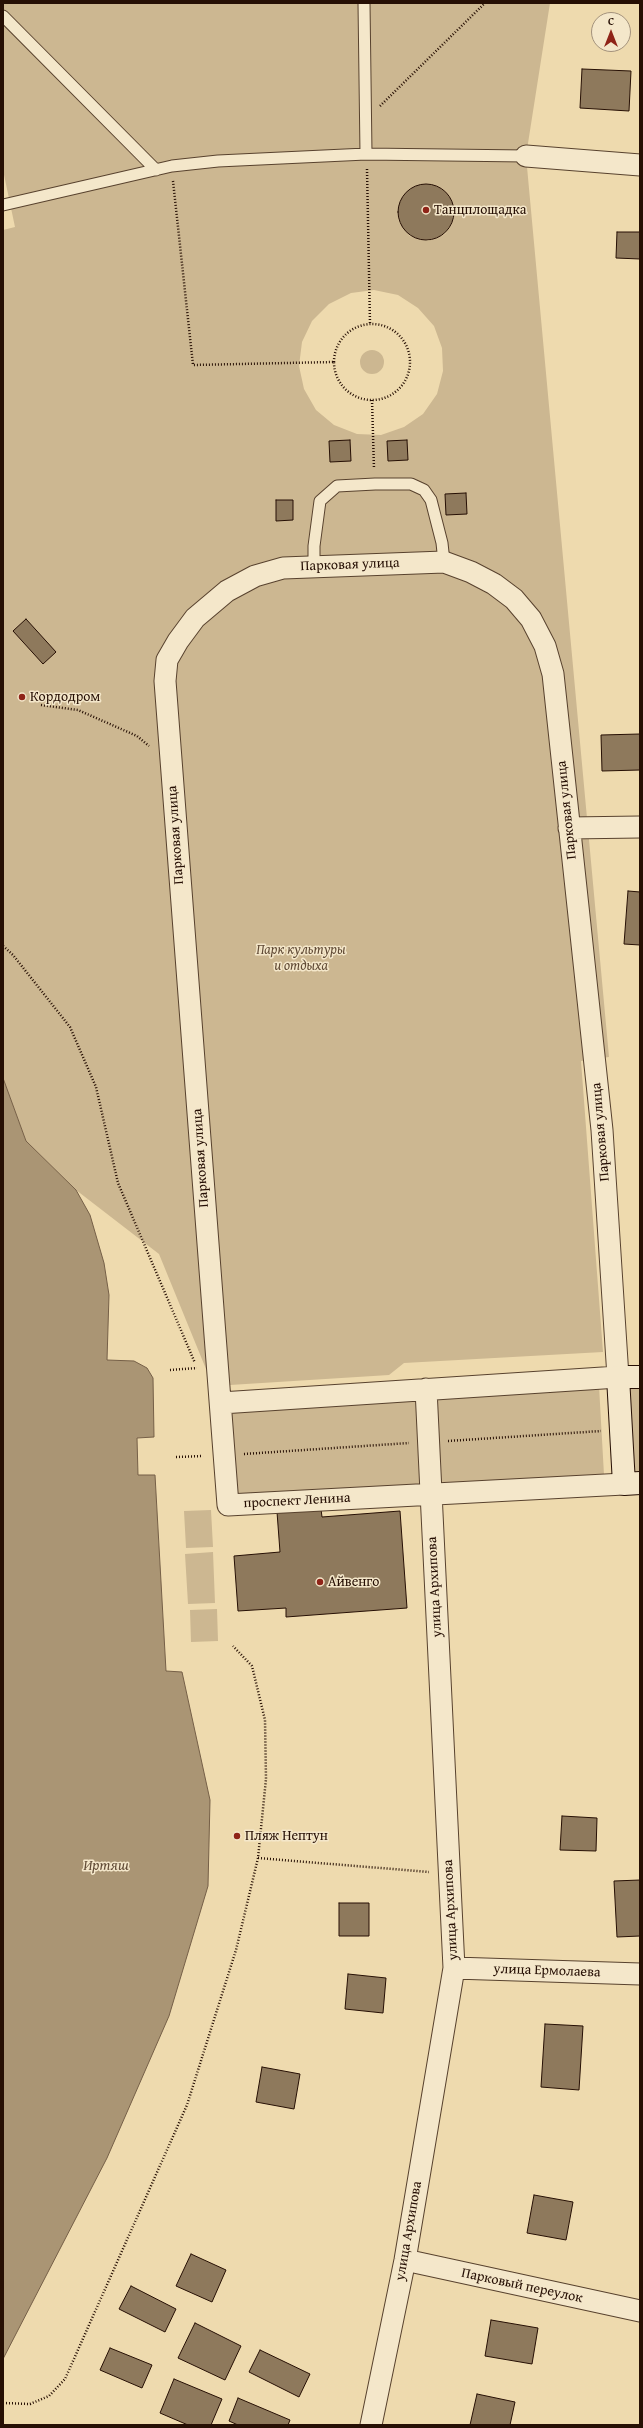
<!DOCTYPE html>
<html>
<head>
<meta charset="utf-8">
<style>
	body { margin:0 }
	#map { position:relative; width:643px; height:2428px; overflow:hidden; background:#eedaae; font-family:"Gentium Book Plus",serif }
	canvas { display:block }
	.frame { position:absolute; inset:0; border:4px solid #260f04; pointer-events:none }
	.north { position:absolute; left:591px; top:12px; width:40px; height:40px; box-sizing:border-box; background:#f4e7ca; border:1px solid #a2917b; border-radius:50%; rotate:0deg; font-size:11px; font-weight:700; line-height:16px; text-align:center; color:#260f04 }
	.north::after { content:''; display:block; margin:auto; width:14px; height:18px; background:#8f2418; clip-path:polygon(50% 0,100% 100%,50% 72%,0 100%) }
</style>
</head>
<body>
<div id="map">
<canvas width="643" height="2428"></canvas>
<div class="frame"></div>
<div class="north">С</div>
</div>
<script>
const g = document.querySelector('canvas').getContext('2d');
g.lineJoin = 'round';
function fill(path, color) { g.fillStyle = color; g.fill(path, 'evenodd'); }
const poly = rows => new Path2D(rows.map(r => 'M' + r).join(''));
function strokePath(path, color, width, dash) { g.strokeStyle = color; g.lineWidth = width; g.lineCap = dash ? 'butt' : 'round'; g.setLineDash(dash || []); g.stroke(path); }
function write(font, color, halo, rows, align = 'center') {
  g.font = font + ' "Gentium Book Plus",serif'; g.lineWidth = 3; g.setLineDash([]); g.textBaseline = 'middle'; g.strokeStyle = halo; g.fillStyle = color; for (const [text, x, y, turn = 0] of rows) {
    g.save(); g.translate(x, y); g.rotate((+turn || 0) * Math.PI / 180); g.textAlign = isNaN(turn) ? turn : align; if (halo) g.strokeText(text, 0, 0); g.fillText(text, 0, 0); g.restore();
  }
}
const green = poly([
	[3,3,550,3,526,156,609,1057,581,1061,603,1352,404,1363,389,1375,230,1385,206,1369,159,1254,76,1190,26,1141,3,1078,3,230,15,227,3,170],
	[428,184,445,191,454,208,454,217,451,226,445,234,428,241,410,236,399,222,398,213,403,196,418,185],
	[374,290,398,295,418,308,434,326,442,348,443,371,437,394,423,414,404,427,381,435,357,434,334,425,316,410,304,389,299,366,302,342,312,321,329,304,351,293],
	'360 362a12 12 0 1 1 24 0a12 12 0 1 1-24 0Z',
	[640,1385,640,1473,633,1473,627,1386],
	[599,1386,604,1475,437,1484,432,1396],
	[419,1396,423,1485,233,1497,226,1409],
	[211,1510,213,1547,186,1548,184,1511],
	[213,1552,215,1603,188,1604,185,1554],
	[217,1609,218,1641,191,1642,190,1610]
]);
const water = poly([
	[3,1078,26,1141,76,1190,90,1215,104,1263,109,1295,107,1360,134,1361,147,1368,153,1378,154,1437,137,1438,138,1475,155,1475,166,1671,182,1672,210,1800,208,1886,169,2016,107,2158,3,2359,3,1078]
]);
const building = poly([
	[582,69,631,71,629,111,580,108,582,69],
	'398 212a28 28 0 1 1 56 0a28 28 0 1 1-56 0Z',
	[617,232,640,232,640,259,616,258,617,232],
	[350,440,351,461,330,462,329,441,350,440],
	[407,440,408,460,388,461,387,441,407,440],
	[466,493,467,514,446,515,445,494,466,493],
	[276,500,293,500,293,520,276,521,276,500],
	[26,619,56,652,43,664,13,631,26,619],
	[640,734,640,770,602,771,601,735,640,734],
	[628,891,640,892,640,945,624,944,628,891],
	[321,1509,322,1517,400,1511,407,1608,286,1617,286,1608,238,1611,234,1556,280,1552,277,1512,321,1509],
	[562,1816,597,1818,596,1851,560,1850,562,1816],
	[640,1880,640,1936,617,1937,614,1881,640,1880],
	[339,1903,369,1903,369,1936,339,1936,339,1903],
	[348,1974,386,1978,383,2013,345,2009,348,1974],
	[545,2024,583,2026,579,2090,541,2087,545,2024],
	[262,2067,300,2074,294,2109,256,2102,262,2067],
	[534,2195,573,2202,566,2240,527,2233,534,2195],
	[191,2254,226,2270,212,2302,176,2286,191,2254],
	[131,2286,176,2309,165,2332,119,2309,131,2286],
	[491,2320,538,2328,532,2364,485,2356,491,2320],
	[195,2323,241,2346,225,2380,178,2358,195,2323],
	[110,2348,152,2365,142,2388,100,2370,110,2348],
	[260,2350,310,2374,299,2397,249,2372,260,2350],
	[174,2379,222,2399,211,2425,188,2425,160,2413,174,2379],
	[477,2394,515,2402,510,2425,470,2425,477,2394],
	[238,2398,290,2420,288,2425,238,2425,229,2421,238,2398]
]);
const path = poly([
	[380,106,485,3],
	[367,169,370,324],
	[173,181,193,365,334,362],
	'334 362a38 38 0 1 1 76 0a38 38 0 1 1-76 0Z',
	[372,400,374,469],
	[41,705,78,710,137,736,149,746],
	[3,946,13,955,70,1027,96,1087,118,1183,195,1363],
	[170,1370,197,1368],
	[448,1441,601,1431],
	[244,1454,409,1443],
	[176,1457,203,1456],
	[258,1858,429,1872],
	[3,2403,30,2404,49,2396,65,2379,187,2105,236,1950,258,1858,266,1779,265,1720,252,1666,233,1646]
]);
const lane = poly([
	[364,3,366,154],
	[3,16,156,170],
	[3,205,172,166,218,161,366,154,526,156],
	[314,566,314,546,320,501,337,486,375,484,411,484,424,490,431,500,442,543,444,562]
]);
const street = poly([
	[526,156,640,165],
	[569,828,640,827],
	[221,1403,618,1377,602,1130,553,674,545,646,531,619,514,599,494,584,471,572,444,562,283,568,255,576,227,591,195,618,178,641,167,660,165,681,228,1505,624,1484],
	[454,1968,640,1974],
	[405,2260,640,2311],
	[371,2425,405,2260,454,1968,426,1389]
]);
const secondary = poly([
	[640,1377,618,1377,624,1484,640,1483]
]);
const markers = [
	[426,210,4,"#8f2418"],
	[22,697,4,"#8f2418"],
	[320,1582,4,"#8f2418"],
	[237,1836,4,"#8f2418"]
];
const poiNames = [
	["Танцплощадка",434,210],
	["Кордодром",30,697],
	["Айвенго",328,1582],
	["Пляж Нептун",245,1836]
];
const streetNames = [
	["Парковая улица",350,565,-2],
	["Парковая улица",567,810,-96],
	["Парковая улица",176,835,-94],
	["Парковая улица",601,1132,-95],
	["Парковая улица",201,1158,-94],
	["проспект Ленина",297,1501,-3],
	["улица Архипова",435,1587,-93],
	["улица Архипова",451,1910,-93],
	["улица Ермолаева",547,1971,2],
	["улица Архипова",409,2231,-80],
	["Парковый переулок",522,2286,12]
];
const parkNames = [
	["Парк культуры",301,950],
	["и отдыха",301,966]
];
const waterNames = [
	["Иртяш",106,1866]
];
fill(green, '#ccb791');
fill(water, '#aa9574');
strokePath(water, '#755f47', 1);
fill(building, '#8e795c');
strokePath(building, '#260f04', 1);
strokePath(lane, '#58422e', 13);
strokePath(street, '#58422e', 23);
strokePath(secondary, '#260f04', 24);
strokePath(path, '#260f04', 2.5, [1, 2]);
strokePath(lane, '#f4e7ca', 11);
strokePath(street, '#f4e7ca', 21);
strokePath(secondary, '#f4e7ca', 22);
for (const [x, y, r, color] of markers) { const dot = new Path2D(); dot.arc(x, y, r, 0, 2 * Math.PI); g.fillStyle = color; g.fill(dot); strokePath(dot, '#f4e7ca', 1.5); }
write('14px', '#260f04', '#f4e7ca', poiNames, 'left');
write('14px', '#260f04', '#f4e7ca', streetNames);
write('italic 14px', '#604a35', '#f4e7ca', parkNames);
write('italic 15px', '#614b36', '#f4e7ca', waterNames);
</script>
</body>
</html>
